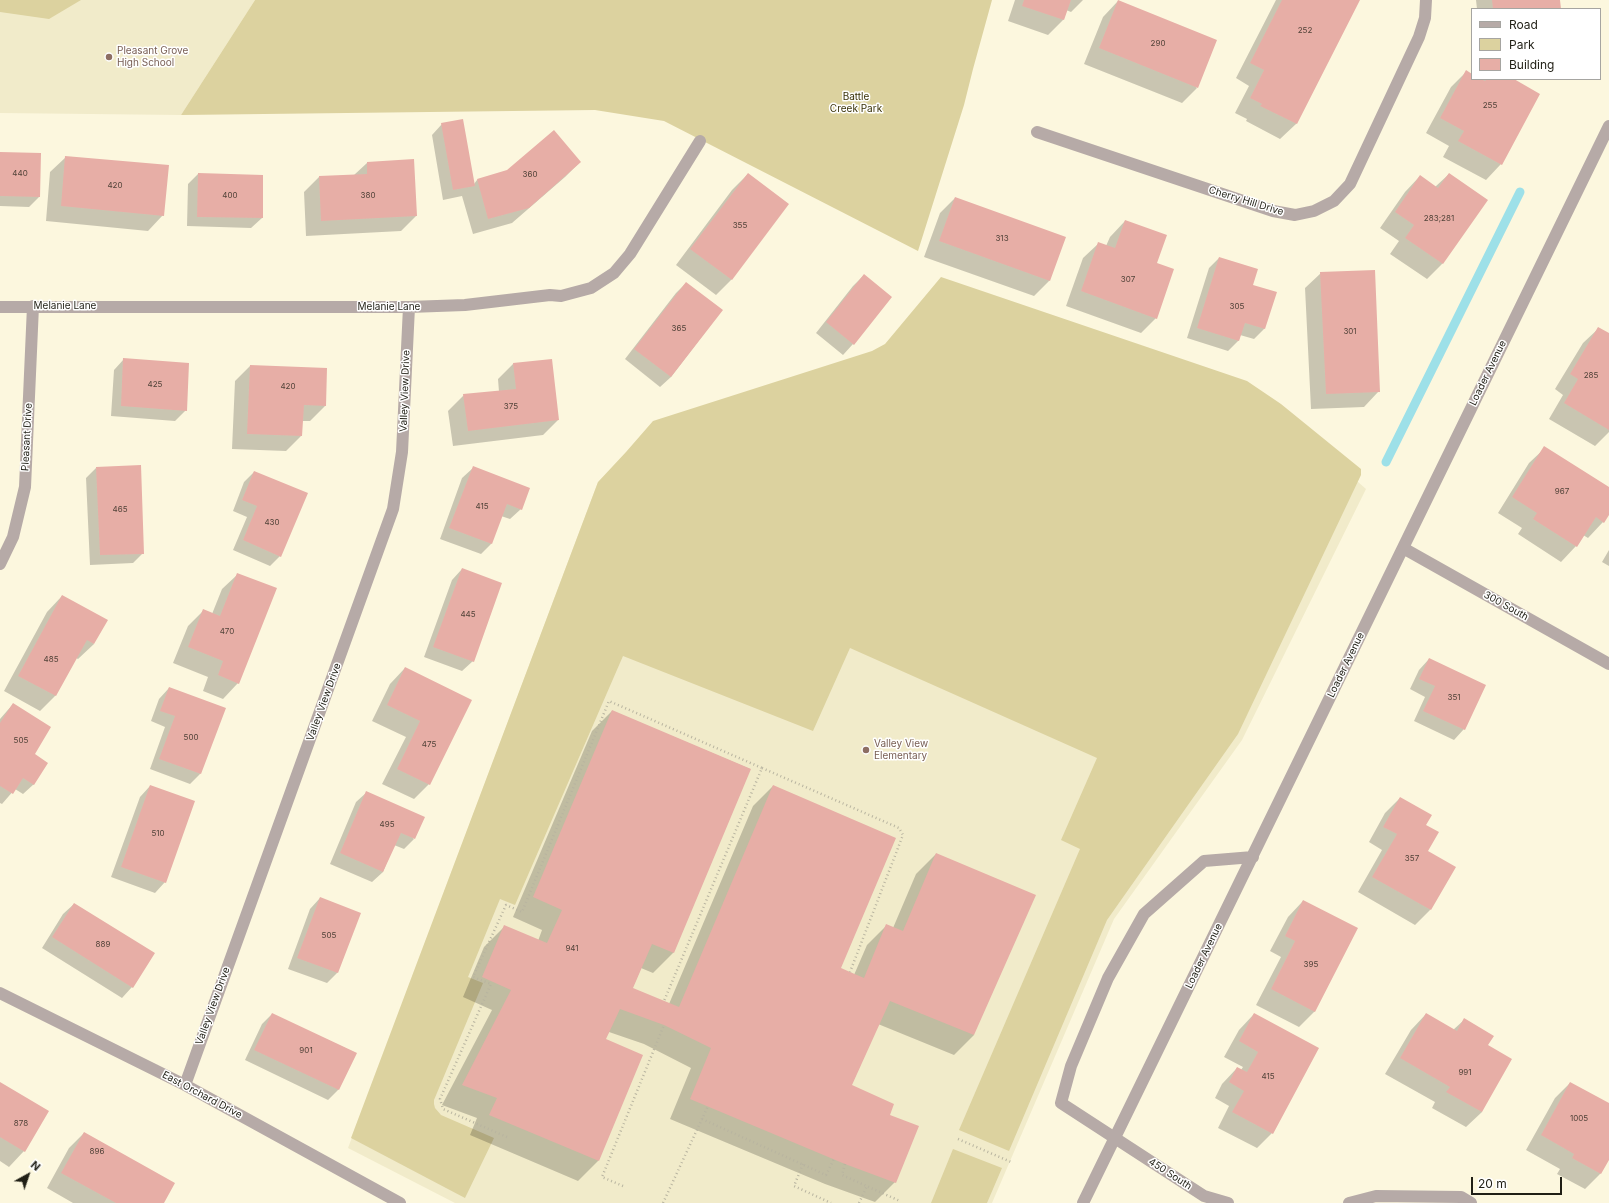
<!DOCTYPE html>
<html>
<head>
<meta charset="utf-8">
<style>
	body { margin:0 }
	#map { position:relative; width:1609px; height:1203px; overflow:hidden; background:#fcf7de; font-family:Inter,sans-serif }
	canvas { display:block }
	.legend { position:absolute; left:1471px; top:8px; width:130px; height:72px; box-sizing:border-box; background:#fff; border:1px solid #a6a5a1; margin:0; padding:5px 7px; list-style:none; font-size:12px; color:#201f15 }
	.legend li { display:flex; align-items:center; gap:8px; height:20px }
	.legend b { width:20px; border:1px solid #a6a5a1 }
	.north { position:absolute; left:8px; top:1155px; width:40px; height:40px; -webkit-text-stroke:3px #fff; paint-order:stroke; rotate:40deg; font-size:11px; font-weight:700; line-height:16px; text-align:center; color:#201f15 }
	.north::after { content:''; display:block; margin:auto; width:14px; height:18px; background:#201f15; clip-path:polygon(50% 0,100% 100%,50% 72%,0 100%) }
	.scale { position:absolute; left:1471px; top:1177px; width:91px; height:18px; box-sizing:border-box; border:2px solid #201f15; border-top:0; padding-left:5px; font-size:12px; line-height:14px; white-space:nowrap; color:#201f15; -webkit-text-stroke:3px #fff; paint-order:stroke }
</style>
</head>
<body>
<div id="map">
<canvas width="1609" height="1203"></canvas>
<ul class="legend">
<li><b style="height:5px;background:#b6aaa7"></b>Road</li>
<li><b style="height:11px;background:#dcd29f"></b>Park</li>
<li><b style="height:11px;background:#e7aea6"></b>Building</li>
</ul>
<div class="north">N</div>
<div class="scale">20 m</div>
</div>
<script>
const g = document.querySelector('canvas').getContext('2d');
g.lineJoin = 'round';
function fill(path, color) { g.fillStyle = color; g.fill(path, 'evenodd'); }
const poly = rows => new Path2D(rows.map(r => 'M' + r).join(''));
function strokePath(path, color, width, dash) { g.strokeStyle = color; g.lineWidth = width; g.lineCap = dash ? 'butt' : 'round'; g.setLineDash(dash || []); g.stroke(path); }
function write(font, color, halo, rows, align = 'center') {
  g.font = font + ' Inter,sans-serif'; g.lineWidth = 3; g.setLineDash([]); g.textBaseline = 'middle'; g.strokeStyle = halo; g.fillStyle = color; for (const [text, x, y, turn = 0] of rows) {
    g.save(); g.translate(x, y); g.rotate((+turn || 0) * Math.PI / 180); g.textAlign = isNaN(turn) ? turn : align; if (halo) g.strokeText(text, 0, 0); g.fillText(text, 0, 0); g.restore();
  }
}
const built = poly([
	[0,0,255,0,181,115,0,113],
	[1266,401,1366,489,1242,740,1114,919,992,1203,455,1203,348,1148,598,482]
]);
const green = poly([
	[0,0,81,0,49,19,0,12],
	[255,0,992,0,973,69,964,105,918,251,664,121,595,110,181,115],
	[941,277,1247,381,1281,404,1361,469,1361,475,1238,734,1107,920,1009,1151,959,1130,1080,849,1061,840,1097,758,850,648,813,731,623,656,515,905,500,899,468,977,483,983,434,1100,434,1104,435,1108,441,1115,494,1138,465,1198,351,1138,598,482,626,452,653,421,872,351,885,344],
	[953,1149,1002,1168,987,1203,931,1203]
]);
const shadow = poly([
	[1015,0,1083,0,1071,12,1066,10,1063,20,1048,35,1008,21],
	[1276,0,1359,0,1296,124,1280,139,1246,121,1247,119,1235,113,1249,86,1236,78],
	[1476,0,1560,0,1560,9,1477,9],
	[1118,1,1197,88,1182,103,1084,64,1103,17],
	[1466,72,1472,75,1472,79,1481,80,1483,79,1511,79,1501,164,1486,180,1443,157,1449,146,1426,133,1451,87],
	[442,124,474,184,477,180,580,162,565,177,512,223,473,234,462,196,443,200,432,135],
	[0,153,39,197,29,207,0,206],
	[66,157,163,215,148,231,46,221,50,172],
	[367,163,416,216,401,231,306,236,304,192,319,177,354,175],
	[198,174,262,218,251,228,187,226,188,184],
	[748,174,788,204,731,280,716,295,676,265,732,190],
	[1449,174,1486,200,1442,264,1427,279,1390,254,1399,241,1380,228,1405,192,1420,176,1435,187],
	[955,198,1065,238,1049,281,1034,296,924,257,940,213],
	[1125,221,1156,263,1156,318,1141,333,1066,306,1083,258,1099,243,1106,246,1110,237],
	[1219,258,1251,286,1275,293,1264,329,1254,339,1240,335,1239,340,1228,351,1187,338,1209,268],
	[1321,273,1379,391,1364,407,1311,409,1305,288],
	[864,275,853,344,843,355,816,333,853,286],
	[686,283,722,310,671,377,660,387,625,359,676,293],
	[1599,328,1609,334,1609,432,1595,446,1549,419,1563,395,1555,389,1583,343],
	[124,359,186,410,175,421,111,416,114,370],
	[551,360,558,420,543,435,453,446,448,411,464,395,499,392,498,379,513,364],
	[250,366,326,369,325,406,310,421,302,421,301,436,286,451,232,449,235,381],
	[1545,448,1609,488,1609,513,1603,522,1588,538,1583,535,1576,546,1561,562,1518,534,1522,528,1498,513,1529,463],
	[96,468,143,553,133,563,90,565,86,478],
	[473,468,521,509,510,519,501,516,491,544,481,554,440,539,462,478],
	[254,472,280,556,270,566,233,550,247,517,233,511,244,482],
	[1609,550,1609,566,1602,562],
	[462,569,473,661,462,671,424,657,452,580],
	[238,574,238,683,223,699,203,691,208,677,173,663,188,626,203,611,212,614,222,589],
	[62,596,94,644,78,659,76,658,55,696,40,711,4,691,47,612],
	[1429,659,1464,729,1454,740,1414,721,1425,697,1410,689,1419,670],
	[405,668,470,700,429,784,414,799,382,784,406,737,372,721,390,684],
	[169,688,224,709,200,774,190,784,150,769,165,727,151,721,159,699],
	[13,704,33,754,34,784,23,794,15,789,2,804,0,803,0,719],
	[612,711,750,769,673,953,653,973,641,968,632,989,669,1004,753,806,773,786,840,969,854,975,867,945,887,925,893,928,916,874,936,854,974,1035,954,1055,878,1024,851,1086,889,1115,895,1182,875,1202,825,1184,670,1119,691,1068,644,1044,609,1032,605,1039,598,1161,578,1181,470,1135,477,1118,442,1105,492,1010,463,997,484,947,504,927,538,941,542,930,513,917,592,731],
	[150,786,165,882,155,893,111,877,140,797],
	[367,792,414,839,404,849,394,845,383,872,372,882,330,864,356,802],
	[1400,798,1425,826,1430,910,1415,925,1358,892,1382,850,1369,842,1385,813],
	[320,898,359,913,337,973,327,983,288,969,310,909],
	[1303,901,1315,1011,1299,1027,1256,1005,1281,957,1270,951,1288,917],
	[74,904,153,954,132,987,122,998,42,948,63,914],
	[272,1014,356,1053,338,1090,328,1100,245,1060,262,1024],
	[1254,1014,1272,1133,1257,1148,1218,1128,1229,1106,1215,1098,1222,1084,1237,1068,1241,1070,1243,1067,1224,1057,1239,1030],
	[1426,1014,1453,1030,1464,1020,1487,1045,1482,1112,1466,1127,1432,1108,1435,1102,1385,1074,1411,1030],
	[0,1083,24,1151,9,1167,0,1161],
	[1570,1083,1609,1105,1609,1158,1600,1174,1585,1189,1557,1174,1560,1169,1526,1150,1555,1098],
	[84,1133,163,1203,73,1203,47,1188,69,1148]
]);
const stream = poly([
	[1386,462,1520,192]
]);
const building = poly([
	[1024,0,1071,0,1064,20,1022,6],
	[1118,0,1217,40,1198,88,1099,48],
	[1282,0,1360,0,1297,124,1260,106,1262,104,1250,98,1264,70,1250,63],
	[1492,0,1560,0,1561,9,1493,9],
	[1466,70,1472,74,1472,79,1481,79,1485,81,1487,79,1514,79,1540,94,1502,165,1458,141,1464,131,1440,118],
	[463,119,475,186,453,190,441,123],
	[554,130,581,162,529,208,488,219,477,179,507,170],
	[0,152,41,153,40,197,0,196],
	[65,156,169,165,164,216,61,206],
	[414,159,417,216,321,221,319,176,367,174,367,162],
	[198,173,263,175,263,218,197,217],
	[748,173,789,204,732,280,690,249],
	[1449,173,1488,200,1443,264,1405,238,1414,225,1395,212,1420,175,1438,188],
	[955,197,1066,237,1050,281,939,241],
	[1125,220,1167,235,1157,263,1174,269,1157,319,1081,291,1098,242,1115,248],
	[1219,257,1258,269,1253,285,1277,292,1265,329,1245,323,1239,341,1197,328],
	[1375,270,1380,392,1326,394,1320,272],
	[864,274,892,297,854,345,826,322],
	[686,282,723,310,671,377,634,349],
	[1598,327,1609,333,1609,430,1564,403,1578,379,1570,374],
	[123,358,189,363,187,411,121,406],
	[552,359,559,420,468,431,463,394,516,389,513,363],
	[250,365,327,368,326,406,304,405,302,436,247,434],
	[1544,446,1609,487,1609,515,1604,523,1596,517,1577,547,1533,519,1537,513,1512,497],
	[141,465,144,554,100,555,96,467],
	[473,466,530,488,522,510,507,504,492,544,449,528],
	[254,471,308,493,281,557,243,540,257,506,242,500],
	[462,568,502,583,474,662,433,647],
	[237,573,277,588,239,684,218,675,223,661,188,647,203,609,220,616],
	[62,595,108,620,94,644,87,640,56,696,18,676],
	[1429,658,1486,685,1465,730,1423,711,1435,686,1419,679],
	[405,667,472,700,430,785,397,769,420,721,387,705],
	[169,687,226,708,201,774,159,759,175,716,160,711],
	[13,703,51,727,35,754,48,763,34,785,23,778,13,794,0,786,0,723],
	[612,710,751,769,674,953,652,944,633,988,679,1007,773,785,896,838,841,968,850,972,864,978,886,924,903,931,936,853,1036,895,974,1035,890,1001,852,1085,894,1104,890,1115,919,1126,896,1183,845,1164,690,1099,711,1048,664,1025,620,1009,606,1039,643,1055,599,1161,489,1115,497,1098,462,1085,511,990,482,977,504,925,547,943,562,910,533,897],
	[150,785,195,801,166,883,121,867],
	[366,791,425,817,415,839,401,833,383,872,340,853],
	[1400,797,1432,815,1426,825,1439,832,1428,851,1456,867,1431,910,1372,877,1397,834,1383,827],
	[320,897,361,913,338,973,297,958],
	[1303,900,1358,928,1315,1012,1271,989,1295,941,1285,936],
	[74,903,155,953,133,988,52,937],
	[272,1013,357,1053,339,1090,254,1050],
	[1254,1013,1319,1048,1273,1134,1232,1112,1244,1091,1229,1082,1237,1067,1247,1072,1258,1052,1239,1041],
	[1426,1013,1457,1031,1464,1018,1494,1036,1488,1045,1512,1059,1482,1112,1446,1092,1450,1087,1400,1058],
	[0,1082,49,1111,25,1152,0,1137],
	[1570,1082,1609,1103,1609,1160,1601,1174,1572,1158,1574,1154,1541,1135],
	[84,1132,175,1183,164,1203,116,1203,61,1173]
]);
const path = poly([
	[762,768,899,828,903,835,850,972],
	[702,1119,826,1175,834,1159],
	[507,1137,443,1109,440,1099,491,984,473,977,506,905,522,912,609,701,762,768,664,1001],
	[958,1139,1011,1162],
	[803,1164,794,1186,831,1203],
	[845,1164,842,1175,900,1201],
	[623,1186,602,1177,664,1025],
	[663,1203,708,1106],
	[859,1203,867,1186]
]);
const minor = poly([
	[1037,132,1273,211,1295,215,1314,211,1334,201,1350,184,1419,37,1425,18,1426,0],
	[0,307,409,307,465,305,550,295,561,296,591,288,614,273,630,254,700,141],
	[1403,548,1609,664],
	[0,564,13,537,25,487,33,306],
	[0,993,185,1085,400,1203],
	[185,1085,393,509,402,452,409,307],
	[1083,1203,1609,126],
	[1228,1203,1204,1196,1061,1103,1071,1066,1108,978,1144,914,1204,861,1253,857],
	[1349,1203,1376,1196,1461,1197,1471,1203]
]);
const markers = [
	[109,57,4,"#8d6e63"],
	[866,750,4,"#8d6e63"]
];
const numberNames = [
	["252",1305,31],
	["290",1158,44],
	["255",1490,106],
	["440",20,174],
	["360",530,175],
	["420",115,186],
	["400",230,196],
	["380",368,196],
	["283;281",1439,219],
	["355",740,226],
	["313",1002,239],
	["307",1128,280],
	["305",1237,307],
	["365",679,329],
	["301",1350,332],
	["285",1591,376],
	["425",155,385],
	["420",288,387],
	["375",511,407],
	["967",1562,492],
	["415",482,507],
	["465",120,510],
	["430",272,523],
	["445",468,615],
	["470",227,632],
	["485",51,660],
	["351",1454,698],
	["500",191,738],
	["505",21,741],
	["475",429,745],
	["495",387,825],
	["510",158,834],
	["357",1412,859],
	["505",329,936],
	["889",103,945],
	["941",572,949],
	["395",1311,965],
	["901",306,1051],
	["991",1465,1073],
	["415",1268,1077],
	["1005",1579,1119],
	["878",21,1124],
	["896",97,1152]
];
const educationNames = [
	["Pleasant Grove",117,51],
	["High School",117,63],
	["Valley View",874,744],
	["Elementary",874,756]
];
const parkNames = [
	["Battle",856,97],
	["Creek Park",856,109]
];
const streetNames = [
	["Cherry Hill Drive",1246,201,17],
	["Melanie Lane",65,306],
	["Melanie Lane",389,307],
	["Loader Avenue",1488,373,-64],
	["Valley View Drive",405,391,-88],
	["Pleasant Drive",27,437,-87],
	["300 South",1506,606,29],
	["Loader Avenue",1346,665,-64],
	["Valley View Drive",324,702,-70],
	["Loader Avenue",1204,956,-64],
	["Valley View Drive",213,1006,-70],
	["East Orchard Drive",202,1095,28],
	["450 South",1170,1174,33]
];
fill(built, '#f1ebca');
fill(green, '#dcd29f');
fill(shadow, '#0003');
strokePath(stream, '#9de0e8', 9);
fill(building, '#e7aea6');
strokePath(path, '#b8b4a0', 2.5, [1, 3]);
strokePath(minor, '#b6aaa7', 12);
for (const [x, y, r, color] of markers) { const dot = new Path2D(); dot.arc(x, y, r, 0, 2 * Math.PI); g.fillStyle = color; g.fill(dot); strokePath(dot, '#fff', 1.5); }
write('8px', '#524339', null, numberNames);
write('10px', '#785e54', '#fff', educationNames, 'left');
write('10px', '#393107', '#fff', parkNames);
write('10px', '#201f15', '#fff', streetNames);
</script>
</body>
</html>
